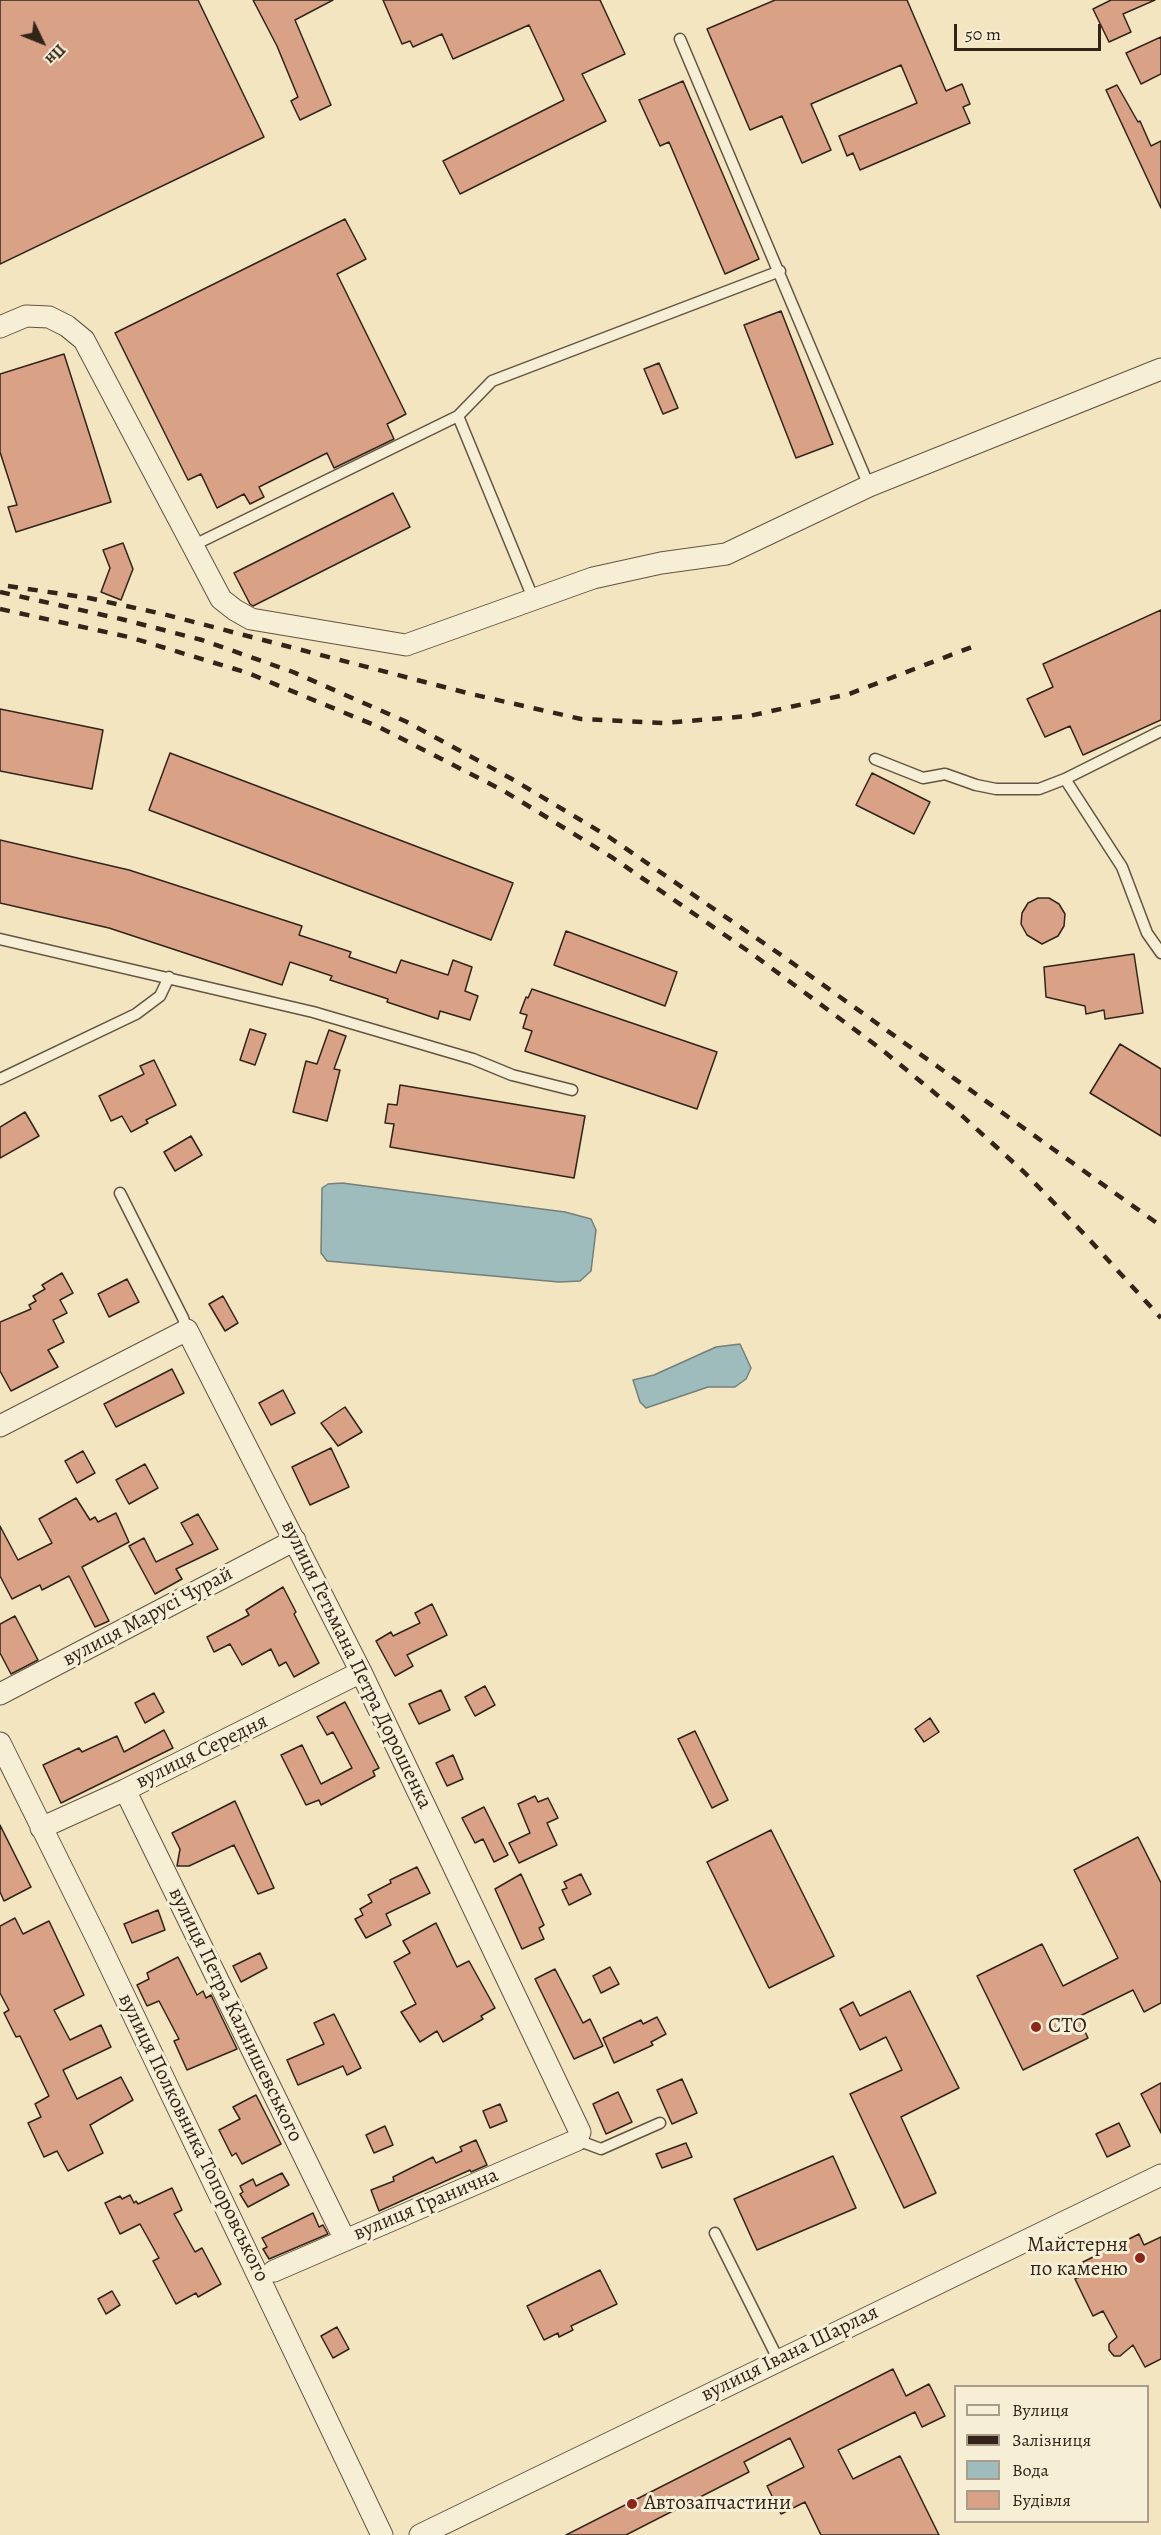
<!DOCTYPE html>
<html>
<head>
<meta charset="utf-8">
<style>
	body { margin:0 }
	#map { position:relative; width:1161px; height:2535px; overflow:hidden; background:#f2e5c0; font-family:Alegreya,serif }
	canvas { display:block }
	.legend { position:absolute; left:954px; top:2385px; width:195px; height:138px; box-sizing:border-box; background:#f7eed6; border:2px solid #a89d8a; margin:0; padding:8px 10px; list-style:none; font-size:18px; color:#322419 }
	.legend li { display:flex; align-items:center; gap:12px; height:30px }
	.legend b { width:30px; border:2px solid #a89d8a }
	.north { position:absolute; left:12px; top:12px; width:60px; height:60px; -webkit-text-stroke:4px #f7eed6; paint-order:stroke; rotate:133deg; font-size:16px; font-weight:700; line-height:24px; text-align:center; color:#322419 }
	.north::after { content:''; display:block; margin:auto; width:21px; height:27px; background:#322419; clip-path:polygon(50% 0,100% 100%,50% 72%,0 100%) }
	.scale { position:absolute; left:954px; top:24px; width:147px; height:27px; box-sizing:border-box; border:3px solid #322419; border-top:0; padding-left:8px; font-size:18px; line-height:21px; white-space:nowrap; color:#322419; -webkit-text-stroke:4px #f7eed6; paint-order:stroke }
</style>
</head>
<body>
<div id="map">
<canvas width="1161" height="2535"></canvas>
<ul class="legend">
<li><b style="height:8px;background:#f7eed6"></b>Вулиця</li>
<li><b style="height:8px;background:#322419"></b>Залізниця</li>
<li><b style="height:16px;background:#9fbcbc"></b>Вода</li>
<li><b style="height:16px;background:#d9a287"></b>Будівля</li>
</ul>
<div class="north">Пн</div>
<div class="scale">50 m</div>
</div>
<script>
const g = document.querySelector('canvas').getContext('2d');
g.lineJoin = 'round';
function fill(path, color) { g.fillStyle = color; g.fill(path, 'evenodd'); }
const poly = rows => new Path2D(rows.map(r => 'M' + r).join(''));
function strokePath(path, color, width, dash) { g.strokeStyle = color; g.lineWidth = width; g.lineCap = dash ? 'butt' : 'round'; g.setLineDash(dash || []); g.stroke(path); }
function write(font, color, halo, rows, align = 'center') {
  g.font = font + ' Alegreya,serif'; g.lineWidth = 6; g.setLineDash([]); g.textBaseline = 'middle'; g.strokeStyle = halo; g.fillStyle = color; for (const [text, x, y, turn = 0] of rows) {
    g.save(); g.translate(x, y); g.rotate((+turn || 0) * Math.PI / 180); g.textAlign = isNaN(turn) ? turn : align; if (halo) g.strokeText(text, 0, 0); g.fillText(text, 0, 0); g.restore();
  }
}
const water = poly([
	[342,1183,565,1212,591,1219,596,1230,591,1271,580,1281,559,1282,327,1261,321,1253,322,1188,328,1184,342,1183],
	[740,1344,751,1368,746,1379,735,1387,708,1387,646,1408,640,1402,633,1380,654,1375,716,1347,740,1344]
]);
const building = poly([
	[0,0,198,0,264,137,0,264,0,0],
	[253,0,333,0,295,20,331,105,300,120,291,101,298,97,277,46,253,0],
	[383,0,600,0,625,54,582,74,606,121,460,194,443,161,564,100,529,25,453,59,442,34,413,47,410,41,402,44,383,0],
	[775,0,907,0,946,91,962,84,970,104,963,107,970,123,860,170,853,153,847,156,839,136,917,103,901,65,811,104,831,150,802,163,782,116,750,130,707,29,775,0],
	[1111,0,1155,0,1123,14,1131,32,1109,42,1093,9,1111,0],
	[1161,37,1161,74,1141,84,1126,53,1161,37],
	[683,81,759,259,725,274,669,142,660,146,639,100,683,81],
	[1117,85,1138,122,1140,121,1151,146,1161,141,1161,208,1106,90,1117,85],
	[345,219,366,259,337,274,406,414,387,424,394,439,334,468,327,453,259,487,264,497,250,504,244,494,217,508,201,474,188,480,115,333,345,219],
	[781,311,833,444,796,458,744,325,781,311],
	[64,354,111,502,16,532,8,507,17,505,0,452,0,374,64,354],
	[659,363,678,408,663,414,644,369,659,363],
	[393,493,410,527,253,606,250,604,234,573,393,493],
	[123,543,133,569,121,600,101,592,110,568,103,550,123,543],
	[1161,610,1161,720,1083,755,1070,726,1045,737,1027,699,1053,687,1043,664,1161,610],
	[0,709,103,730,92,789,0,771,0,709],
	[170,753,513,883,491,940,149,810,170,753],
	[872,773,930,802,914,834,856,805,872,773],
	[0,840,129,870,302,926,299,935,351,952,349,957,396,973,401,960,448,975,453,960,472,967,465,991,478,996,470,1020,440,1011,438,1019,387,1002,388,999,330,980,332,976,290,962,282,985,109,928,0,903,0,840],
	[1038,898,1049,898,1059,904,1065,914,1064,926,1058,936,1042,944,1027,935,1021,924,1022,913,1028,903,1038,898],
	[566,931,677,972,665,1006,554,965,566,931],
	[1134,954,1143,1013,1105,1019,1104,1010,1086,1014,1085,1006,1046,997,1044,967,1134,954],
	[532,989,717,1052,697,1109,525,1051,532,1031,523,1028,527,1015,520,1013,526,997,528,998,532,989],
	[250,1029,266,1034,255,1065,240,1060,250,1029],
	[329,1030,346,1036,334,1069,340,1070,327,1121,293,1112,306,1061,317,1064,329,1030],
	[1120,1044,1161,1069,1161,1136,1090,1093,1120,1044],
	[154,1060,176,1105,146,1120,148,1123,131,1132,122,1116,111,1121,99,1096,144,1074,140,1066,154,1060],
	[400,1085,585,1116,574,1178,390,1147,394,1124,385,1123,388,1104,397,1105,400,1085],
	[25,1112,39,1136,0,1158,0,1127,25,1112],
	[191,1136,202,1155,175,1171,164,1152,191,1136],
	[62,1273,73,1293,60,1300,67,1313,53,1320,64,1342,48,1350,58,1367,11,1391,0,1371,0,1322,31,1309,29,1305,36,1301,33,1296,45,1289,42,1285,62,1273],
	[127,1279,139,1302,109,1317,98,1294,127,1279],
	[223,1296,238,1323,225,1331,209,1304,223,1296],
	[172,1369,184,1393,116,1427,104,1404,172,1369],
	[283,1390,295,1413,271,1425,259,1403,283,1390],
	[345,1407,362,1432,338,1446,321,1423,345,1407],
	[331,1448,349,1487,310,1505,292,1467,331,1448],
	[83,1451,95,1473,77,1483,65,1461,83,1451],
	[145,1464,158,1488,129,1504,116,1480,145,1464],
	[76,1498,90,1520,95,1517,98,1522,116,1513,129,1542,82,1567,109,1621,95,1627,69,1576,42,1590,40,1585,12,1599,0,1576,0,1526,18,1560,52,1543,39,1519,76,1498],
	[198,1514,218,1549,176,1569,182,1579,155,1594,129,1546,144,1538,156,1562,193,1544,181,1523,198,1514],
	[283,1587,296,1612,294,1614,319,1663,294,1677,286,1662,279,1666,271,1649,242,1665,230,1644,214,1652,207,1637,249,1615,246,1610,283,1587],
	[432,1604,447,1635,407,1655,413,1666,395,1676,376,1641,391,1632,393,1636,420,1623,415,1613,432,1604],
	[15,1616,38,1660,11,1674,0,1653,0,1624,15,1616],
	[485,1686,495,1705,475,1716,465,1697,485,1686],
	[441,1690,450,1710,419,1724,409,1704,441,1690],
	[154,1693,164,1712,145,1723,135,1703,154,1693],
	[345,1702,379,1768,373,1771,375,1776,321,1805,319,1800,306,1805,281,1755,302,1745,321,1784,352,1768,333,1732,327,1735,317,1717,345,1702],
	[930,1718,939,1732,924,1742,915,1729,930,1718],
	[164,1730,173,1748,61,1803,43,1765,79,1748,82,1752,117,1736,124,1752,164,1730],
	[695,1731,728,1800,712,1808,678,1739,695,1731],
	[453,1755,463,1779,447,1786,436,1763,453,1755],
	[535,1796,538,1802,548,1798,558,1818,547,1823,557,1845,519,1863,509,1843,530,1833,518,1804,535,1796],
	[235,1801,274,1888,258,1894,234,1845,189,1866,177,1866,180,1849,172,1833,235,1801],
	[484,1807,508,1855,494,1862,483,1839,475,1843,462,1818,484,1807],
	[0,1825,31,1887,4,1901,0,1892,0,1825],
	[771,1830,834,1956,769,1988,707,1862,771,1830],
	[1138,1837,1161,1883,1161,2003,1144,2012,1133,1990,1078,2017,1088,2038,1023,2070,977,1976,1042,1944,1063,1986,1118,1958,1074,1870,1138,1837],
	[417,1867,430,1893,386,1914,391,1925,366,1938,355,1919,363,1915,360,1909,372,1902,368,1895,391,1883,390,1880,417,1867],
	[521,1874,544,1925,539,1928,544,1939,522,1949,495,1889,521,1874],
	[581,1874,591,1894,569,1905,562,1890,567,1888,564,1882,581,1874],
	[158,1910,165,1930,132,1943,124,1924,158,1910],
	[15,1918,23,1934,49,1921,84,1995,54,2010,70,2040,101,2025,111,2047,63,2070,77,2099,121,2077,133,2100,90,2125,103,2153,68,2171,57,2151,44,2157,28,2123,41,2117,35,2104,49,2096,20,2036,16,2037,4,2013,9,2010,0,1993,0,1926,15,1918],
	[436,1923,457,1967,469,1961,495,2008,481,2016,483,2019,443,2042,437,2031,420,2042,401,2012,416,2004,394,1962,410,1953,403,1941,436,1923],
	[260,1953,267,1968,241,1982,233,1966,260,1953],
	[178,1957,197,1995,203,1991,206,1998,211,1995,237,2049,187,2070,174,2041,179,2039,159,2001,147,2006,137,1985,149,1979,147,1973,178,1957],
	[610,1967,619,1984,601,1993,593,1976,610,1967],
	[555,1969,583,2023,590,2019,603,2046,574,2059,535,1979,555,1969],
	[910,1991,959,2088,901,2117,936,2193,904,2208,850,2094,902,2070,886,2037,860,2050,840,2009,853,2002,860,2016,910,1991],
	[334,2014,361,2068,347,2075,343,2066,298,2085,287,2060,324,2044,314,2023,334,2014],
	[657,2017,666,2034,651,2042,653,2045,614,2063,603,2038,641,2020,643,2024,657,2017],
	[682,2079,697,2113,672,2124,657,2090,682,2079],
	[1161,2083,1161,2133,1141,2094,1161,2083],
	[618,2092,632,2122,606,2134,593,2104,618,2092],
	[256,2095,281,2144,242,2164,236,2153,232,2156,219,2130,240,2119,233,2107,256,2095],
	[500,2104,507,2121,490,2128,483,2111,500,2104],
	[1119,2123,1130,2146,1107,2157,1096,2134,1119,2123],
	[385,2126,393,2145,374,2153,366,2135,385,2126],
	[476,2140,487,2165,471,2172,470,2170,379,2211,371,2190,394,2181,393,2177,433,2157,436,2163,462,2151,460,2147,476,2140],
	[686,2143,692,2157,662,2168,656,2154,686,2143],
	[833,2156,856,2208,757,2250,734,2199,833,2156],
	[282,2173,289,2185,248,2207,240,2194,243,2192,240,2186,253,2179,256,2186,282,2173],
	[172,2188,182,2210,174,2214,195,2252,202,2248,221,2284,198,2297,196,2293,176,2304,153,2261,159,2258,140,2224,120,2234,105,2203,120,2196,122,2199,130,2195,134,2203,136,2201,138,2204,172,2188],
	[313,2213,319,2227,323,2225,328,2234,269,2259,263,2249,267,2247,262,2238,313,2213],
	[1139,2234,1144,2245,1161,2237,1161,2359,1145,2367,1133,2345,1120,2356,1114,2356,1109,2350,1109,2344,1117,2337,1103,2311,1093,2316,1075,2279,1088,2273,1083,2262,1139,2234],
	[600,2270,617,2304,571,2326,573,2330,559,2337,558,2333,544,2340,527,2306,600,2270],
	[112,2291,120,2305,106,2314,98,2299,112,2291],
	[337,2327,349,2349,333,2358,321,2336,337,2327],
	[893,2369,906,2396,929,2384,945,2416,922,2427,915,2412,838,2450,853,2479,900,2456,939,2535,821,2535,805,2502,781,2514,767,2486,804,2467,790,2438,744,2462,749,2472,626,2535,566,2535,893,2369]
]);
const lane = poly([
	[680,39,869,486],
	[192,546,458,416],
	[533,598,458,416,492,381,780,271],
	[1161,731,1065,779,1122,867,1147,933,1161,953],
	[875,759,923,778,945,774,976,785,996,789,1039,789,1065,779],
	[0,939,313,1012,473,1059,512,1075,572,1090],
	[0,1079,136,1014,160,996,169,977],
	[120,1193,183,1318,187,1330],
	[577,2140,601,2149,660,2123],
	[715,2233,778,2359]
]);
const street = poly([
	[0,327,26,316,49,317,67,326,84,340,221,599,235,610,251,619,406,645,593,578,661,563,726,554,869,486,1161,369],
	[0,1426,187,1330,361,1672,580,2132,577,2140,274,2271],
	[0,1694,295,1540],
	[0,1743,98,1941,382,2535],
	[125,1790,345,2240],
	[41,1828,125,1790,361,1672],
	[420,2535,1161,2175]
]);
const rail = poly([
	[8,586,89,598,163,614,471,694,581,719,664,723,749,716,849,694,977,645],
	[0,592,121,619,202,640,293,672,407,722,512,779,609,837,784,957,1161,1226],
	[0,609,129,637,248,673,379,727,504,791,613,858,751,953,881,1049,958,1112,1025,1173,1087,1237,1161,1318]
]);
const markers = [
	[1036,2027,6,"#8f2418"],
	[1140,2258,6,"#8f2418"],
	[632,2504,6,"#8f2418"]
];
const streetNames = [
	["вулиця Марусі Чурай",148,1617,-28],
	["вулиця Гетьмана Петра Дорошенка",356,1665,64],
	["вулиця Середня",202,1752,-26],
	["вулиця Петра Калнишевського",235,2015,64],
	["вулиця Полковника Топоровського",193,2138,64],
	["вулиця Гранична",426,2205,-23],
	["вулиця Івана Шарлая",790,2354,-26]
];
const poiNames = [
	["СТО",1048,2027],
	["Майстерня",1128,2246,"right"],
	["по каменю",1128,2270,"right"],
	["Автозапчастини",644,2504]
];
fill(water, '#9fbcbc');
strokePath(water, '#737f7b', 1.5);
fill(building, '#d9a287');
strokePath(building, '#322419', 1.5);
strokePath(lane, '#625443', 13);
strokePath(street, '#625443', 23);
strokePath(lane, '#f7eed6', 10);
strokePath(street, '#f7eed6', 21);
strokePath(rail, '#322419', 4.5, [10, 10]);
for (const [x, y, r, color] of markers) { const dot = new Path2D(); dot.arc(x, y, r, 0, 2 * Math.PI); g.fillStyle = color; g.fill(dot); strokePath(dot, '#f7eed6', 2); }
write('21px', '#322419', '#f7eed6', streetNames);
write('21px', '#322419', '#f7eed6', poiNames, 'left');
</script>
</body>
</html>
